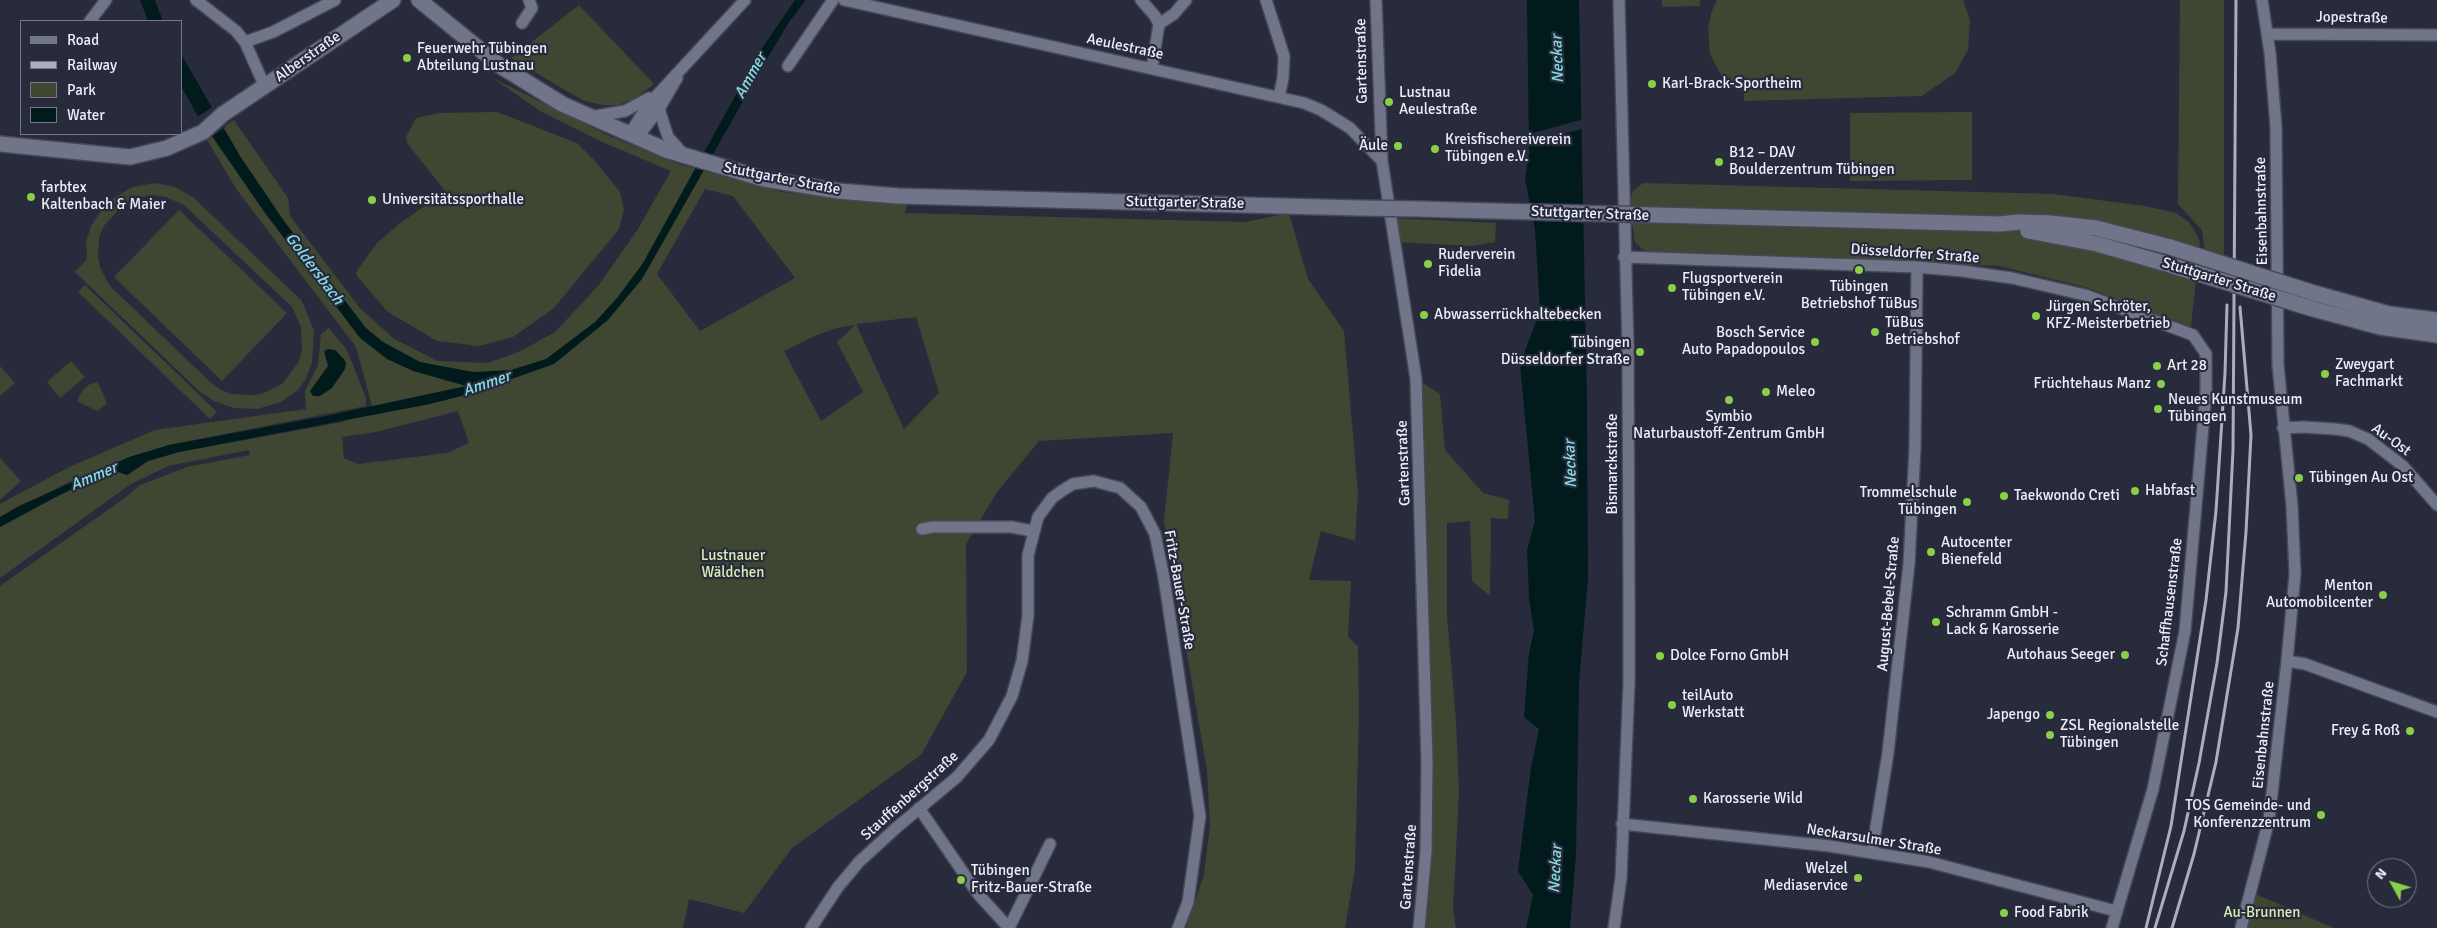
<!DOCTYPE html>
<html>
<head>
<meta charset="utf-8">
<style>
	body { margin:0 }
	#map { position:relative; width:2437px; height:928px; overflow:hidden; background:#282b3c; font-family:Signika,sans-serif }
	canvas { display:block }
	.legend { position:absolute; left:20px; top:20px; width:162px; height:115px; box-sizing:border-box; background:#282b3c; border:1px solid #767988; margin:0; padding:6px 9px; list-style:none; font-size:15px; color:#eceffa }
	.legend li { display:flex; align-items:center; gap:10px; height:25px }
	.legend b { width:25px; border:1px solid #767988 }
	.north { position:absolute; left:2367px; top:858px; width:50px; height:50px; box-sizing:border-box; background:#282b3c; border:1px solid #767988; border-radius:50%; rotate:309deg; font-size:14px; font-weight:700; line-height:20px; text-align:center; color:#eceffa }
	.north::after { content:''; display:block; margin:auto; width:18px; height:22px; background:#89cf48; clip-path:polygon(50% 0,100% 100%,50% 72%,0 100%) }
</style>
</head>
<body>
<div id="map">
<canvas width="2437" height="928"></canvas>
<ul class="legend">
<li><b style="height:6px;background:#71758a"></b>Road</li>
<li><b style="height:6px;background:#abaebb"></b>Railway</li>
<li><b style="height:14px;background:#3f4732"></b>Park</li>
<li><b style="height:14px;background:#011b1c"></b>Water</li>
</ul>
<div class="north">N</div>
</div>
<script>
const g = document.querySelector('canvas').getContext('2d');
g.lineJoin = 'round';
function fill(path, color) { g.fillStyle = color; g.fill(path, 'evenodd'); }
const poly = rows => new Path2D(rows.map(r => 'M' + r).join(''));
function strokePath(path, color, width, dash) { g.strokeStyle = color; g.lineWidth = width; g.lineCap = dash ? 'butt' : 'round'; g.setLineDash(dash || []); g.stroke(path); }
function write(font, color, halo, rows, align = 'center') {
  g.font = font + ' Signika,sans-serif'; g.lineWidth = 4.5; g.setLineDash([]); g.textBaseline = 'middle'; g.strokeStyle = halo; g.fillStyle = color; for (const [text, x, y, turn = 0] of rows) {
    g.save(); g.translate(x, y); g.rotate((+turn || 0) * Math.PI / 180); g.textAlign = isNaN(turn) ? turn : align; if (halo) g.strokeText(text, 0, 0); g.fillText(text, 0, 0); g.restore();
  }
}
const green = poly([
	[1662,0,1700,0,1700,6,1662,7],
	[1717,0,1963,0,1970,20,1968,50,1955,73,1922,96,1744,101,1744,93,1732,85,1721,75,1710,54,1708,29,1711,13],
	[2180,0,2224,0,2224,256,2205,251,2202,230,2178,204],
	[579,5,654,84,634,99,618,105,602,105,582,100,511,58],
	[493,78,607,135,675,163,782,192,907,204,905,213,1246,222,1289,213,1308,279,1344,331,1358,493,1355,541,1321,531,1309,580,1351,581,1348,637,1358,646,1359,712,1355,868,1345,928,1186,928,1204,875,1210,825,1207,771,1164,521,1173,433,1039,441,997,492,966,544,967,672,921,755,792,848,744,913,689,899,683,928,0,928,0,586,126,497,140,485,187,467,250,455,249,450,168,466,131,484,0,578,0,527,52,499,70,490,74,491,95,479,119,472,127,475,148,461,179,452,343,422,372,406,356,347,237,190,206,138,234,120,288,198,290,216,359,307,393,338,437,361,488,363,521,351,555,332,598,286,638,229,671,171,602,142,540,111],
	[705,189,733,196,795,278,700,331,657,274],
	[916,317,939,393,904,429,856,324],
	[855,325,837,342,863,392,821,421,784,351,817,335,837,328],
	[458,411,469,443,447,453,358,464,344,458,342,437,376,432],
	[497,112,577,143,595,161,620,192,624,210,619,229,554,308,513,337,479,346,437,341,388,312,357,276,356,272,377,243,399,224,426,205,428,207,446,192,407,143,406,137,416,118,439,113],
	[1972,112,1972,180,1850,181,1850,113],
	[155,183,175,187,194,198,302,301,314,331,312,363,305,380,298,390,281,402,257,409,234,408,214,401,199,391,75,272,87,259,86,242,91,226,106,203,132,187],
	[150,195,166,197,184,205,292,307,301,327,302,351,298,363,282,384,262,394,253,395,231,394,221,390,209,381,109,285,100,267,98,257,99,237,104,226,123,204,136,198],
	[1643,183,2053,194,2145,206,2176,213,2190,223,2200,241,2191,327,2085,287,1999,266,1654,253,1642,249,1635,242,1629,204,1633,191],
	[179,210,287,313,222,381,114,277],
	[1392,218,1496,223,1495,242,1471,246,1396,242],
	[85,285,217,412,210,419,78,292],
	[329,328,347,350,366,398,366,406,169,445,69,482,0,517,0,504,69,467,155,430,306,409,305,391,318,365,321,334],
	[71,361,85,377,60,398,47,382],
	[0,366,15,383,0,396],
	[1416,379,1440,394,1445,450,1483,493,1509,500,1508,519,1491,518,1490,596,1472,581,1470,521,1447,523,1447,615,1456,721,1459,792,1453,908,1456,928,1419,928,1424,881],
	[98,382,107,404,97,411,77,401,82,391,88,385],
	[0,458,21,481,1,499,0,498],
	[2251,892,2334,928,2241,928]
]);
const water = poly([
	[140,0,155,0,163,21,148,21],
	[795,0,806,0,789,22,770,54,642,279,608,320,554,364,469,394,430,404,179,452,148,461,127,475,119,472,95,479,74,491,70,490,52,499,0,527,0,517,19,506,129,457,169,445,326,416,466,386,413,371,387,359,360,338,265,213,196,113,181,86,181,54,240,156,284,221,366,328,383,342,420,362,474,372,511,370,546,359,595,322,617,298,643,263,760,51],
	[1527,0,1579,0,1587,403,1588,578,1579,683,1576,854,1570,928,1526,928,1533,895,1518,871,1531,768,1539,729,1524,717,1529,653,1534,631,1529,599,1527,550,1535,521,1520,365,1540,310,1535,230,1525,179,1529,153],
	[328,349,335,350,344,359,346,363,345,369,332,388,320,396,313,396,310,391,328,366,324,351]
]);
const pier = poly([
	[213,107,226,127,209,138,197,117],
	[1584,119,1584,128,1526,145,1526,135],
	[1527,203,1585,204,1585,223,1531,221]
]);
const street = poly([
	[196,0,236,31,245,42,265,87],
	[844,0,1304,103,1321,110,1350,128,1382,161],
	[1141,0,1155,16,1159,24,1152,68],
	[1266,0,1284,56,1283,78,1279,97],
	[1376,0,1382,161,1416,379,1427,762,1426,851,1419,928],
	[90,21,106,0],
	[522,23,532,8,529,0],
	[1159,24,1174,14,1186,0],
	[2267,34,2437,35],
	[245,42,273,32,335,0],
	[788,66,833,0],
	[659,109,668,137,684,155],
	[590,117,625,111,649,98],
	[629,135,648,105,745,0],
	[637,138,659,109,677,78],
	[1624,257,1917,267,1962,271,2012,278,2085,295,2193,335,2206,354,2206,392,2185,631,2153,789,2112,928],
	[2283,428,2304,427,2335,429,2349,431,2368,439,2403,466,2437,505],
	[922,529,933,527,1011,527,1033,531],
	[2287,661,2305,664,2437,712],
	[919,808,978,894,1009,928],
	[1622,824,1829,846,1929,862,2116,911],
	[1872,852,1888,753,1909,564,1915,448,1917,267],
	[811,928,838,887,859,862,896,828,957,777,989,740,1012,696,1022,661,1028,616,1028,555,1038,517,1052,498,1063,490,1073,484,1094,481,1120,488,1141,507,1155,534,1164,578,1200,816,1188,902,1178,928],
	[1009,928,1050,844],
	[1614,928,1621,878,1629,683,1629,600,1628,348,1619,0],
	[2241,928,2269,820,2287,661,2295,574,2292,506,2278,365,2276,127,2270,53,2262,0]
]);
const secondary = poly([
	[419,0,499,65,562,104,666,150,764,179,838,191,898,196,1359,208],
	[0,144,130,157,167,148,203,132,223,114,393,0],
	[1421,209,1454,210],
	[1655,215,2000,224,2019,222,2050,223,2096,228,2170,247],
	[2028,231,2097,244,2167,264],
	[2314,293,2389,314,2437,320],
	[2310,308,2380,327,2437,335]
]);
const rail = poly([
	[2146,928,2171,826,2206,600,2216,511,2225,373,2227,305],
	[2155,928,2184,831,2199,763,2217,663,2226,592,2233,450,2236,0],
	[2172,928,2194,854,2216,762,2238,628,2246,532,2251,435,2240,307]
]);
const secondaryBridge = poly([
	[1359,208,1421,209],
	[1454,210,1655,215],
	[2170,247,2314,293],
	[2167,264,2310,308]
]);
const markers = [
	[407,58,5,"#89cf48"],
	[1652,84,5,"#89cf48"],
	[1389,102,5,"#89cf48"],
	[1398,146,5,"#89cf48"],
	[1435,149,5,"#89cf48"],
	[1719,162,5,"#89cf48"],
	[31,197,5,"#89cf48"],
	[372,200,5,"#89cf48"],
	[1428,264,5,"#89cf48"],
	[1859,270,5,"#89cf48"],
	[1672,288,5,"#89cf48"],
	[1424,315,5,"#89cf48"],
	[2036,316,5,"#89cf48"],
	[1875,332,5,"#89cf48"],
	[1815,342,5,"#89cf48"],
	[1640,352,5,"#89cf48"],
	[2157,366,5,"#89cf48"],
	[2325,374,5,"#89cf48"],
	[2161,384,5,"#89cf48"],
	[1766,392,5,"#89cf48"],
	[1729,400,5,"#89cf48"],
	[2158,409,5,"#89cf48"],
	[2299,478,5,"#89cf48"],
	[2135,491,5,"#89cf48"],
	[2004,496,5,"#89cf48"],
	[1967,502,5,"#89cf48"],
	[1931,552,5,"#89cf48"],
	[2383,595,5,"#89cf48"],
	[1936,622,5,"#89cf48"],
	[2125,655,5,"#89cf48"],
	[1660,656,5,"#89cf48"],
	[1672,705,5,"#89cf48"],
	[2050,715,5,"#89cf48"],
	[2410,731,5,"#89cf48"],
	[2050,735,5,"#89cf48"],
	[1693,799,5,"#89cf48"],
	[2321,815,5,"#89cf48"],
	[1858,878,5,"#89cf48"],
	[961,880,5,"#89cf48"],
	[2004,913,5,"#89cf48"]
];
const streetNames = [
	["Jopestraße",2352,18,1],
	["Aeulestraße",1125,47,12],
	["Alberstraße",308,57,-35],
	["Gartenstraße",1362,61,-91],
	["Stuttgarter Straße",782,179,11],
	["Stuttgarter Straße",1185,203,1],
	["Eisenbahnstraße",2262,211,-91],
	["Stuttgarter Straße",1590,214,2],
	["Düsseldorfer Straße",1915,254,4],
	["Stuttgarter Straße",2219,280,17],
	["Au-Ost",2391,440,36],
	["Gartenstraße",1404,463,-92],
	["Bismarckstraße",1613,464,-90],
	["Fritz-Bauer-Straße",1179,590,80],
	["Schaffhausenstraße",2170,602,-83],
	["August-Bebel-Straße",1889,604,-85],
	["Eisenbahnstraße",2264,735,-84],
	["Stauffenbergstraße",910,796,-42],
	["Neckarsulmer Straße",1874,840,9],
	["Gartenstraße",1409,867,-86]
];
const poiNames = [
	["Feuerwehr Tübingen",417,49],
	["Abteilung Lustnau",417,66],
	["Karl-Brack-Sportheim",1662,84],
	["Lustnau",1399,93],
	["Aeulestraße",1399,110],
	["Kreisfischereiverein",1445,140],
	["Tübingen e.V.",1445,157],
	["Äule",1388,146,"right"],
	["B12 – DAV",1729,153],
	["Boulderzentrum Tübingen",1729,170],
	["farbtex",41,188],
	["Kaltenbach & Maier",41,205],
	["Universitätssporthalle",382,200],
	["Ruderverein",1438,255],
	["Fidelia",1438,272],
	["Flugsportverein",1682,279],
	["Tübingen e.V.",1682,296],
	["Tübingen",1859,287,"center"],
	["Betriebshof TüBus",1859,304,"center"],
	["Jürgen Schröter,",2046,307],
	["KFZ-Meisterbetrieb",2046,324],
	["Abwasserrückhaltebecken",1434,315],
	["TüBus",1885,323],
	["Betriebshof",1885,340],
	["Bosch Service",1805,333,"right"],
	["Auto Papadopoulos",1805,350,"right"],
	["Tübingen",1630,343,"right"],
	["Düsseldorfer Straße",1630,360,"right"],
	["Zweygart",2335,365],
	["Fachmarkt",2335,382],
	["Art 28",2167,366],
	["Früchtehaus Manz",2151,384,"right"],
	["Meleo",1776,392],
	["Neues Kunstmuseum",2168,400],
	["Tübingen",2168,417],
	["Symbio",1729,417,"center"],
	["Naturbaustoff-Zentrum GmbH",1729,434,"center"],
	["Tübingen Au Ost",2309,478],
	["Habfast",2145,491],
	["Trommelschule",1957,493,"right"],
	["Tübingen",1957,510,"right"],
	["Taekwondo Creti",2014,496],
	["Autocenter",1941,543],
	["Bienefeld",1941,560],
	["Menton",2373,586,"right"],
	["Automobilcenter",2373,603,"right"],
	["Schramm GmbH -",1946,613],
	["Lack & Karosserie",1946,630],
	["Autohaus Seeger",2115,655,"right"],
	["Dolce Forno GmbH",1670,656],
	["teilAuto",1682,696],
	["Werkstatt",1682,713],
	["Japengo",2040,715,"right"],
	["ZSL Regionalstelle",2060,726],
	["Tübingen",2060,743],
	["Frey & Roß",2400,731,"right"],
	["Karosserie Wild",1703,799],
	["TOS Gemeinde- und",2311,806,"right"],
	["Konferenzzentrum",2311,823,"right"],
	["Welzel",1848,869,"right"],
	["Mediaservice",1848,886,"right"],
	["Tübingen",971,871],
	["Fritz-Bauer-Straße",971,888],
	["Food Fabrik",2014,913]
];
const parkNames = [
	["Lustnauer",733,556],
	["Wäldchen",733,573],
	["Au-Brunnen",2262,913]
];
const waterNames = [
	["Neckar",1558,59,-92],
	["Ammer",751,76,-61],
	["Goldersbach",314,269,53],
	["Ammer",487,384,-19],
	["Neckar",1571,464,-92],
	["Ammer",94,477,-23],
	["Neckar",1556,869,-87]
];
fill(green, '#3f4732');
fill(water, '#011b1c');
fill(pier, '#282b3c');
strokePath(street, '#464857', 14);
strokePath(secondary, '#464857', 18);
strokePath(street, '#71758a', 11);
strokePath(secondary, '#71758a', 15);
strokePath(rail, '#abaebb', 3);
strokePath(secondaryBridge, '#464857', 18, []);
strokePath(secondaryBridge, '#71758a', 15);
for (const [x, y, r, color] of markers) { const dot = new Path2D(); dot.arc(x, y, r, 0, 2 * Math.PI); g.fillStyle = color; g.fill(dot); strokePath(dot, '#282b3c', 2); }
write('15px', '#eceffa', '#282b3c', streetNames);
write('15px', '#eceffa', '#282b3c', poiNames, 'left');
write('15px', '#d7eeb0', '#282b3c', parkNames);
write('italic 16px', '#85dde2', '#282b3c', waterNames);
</script>
</body>
</html>
